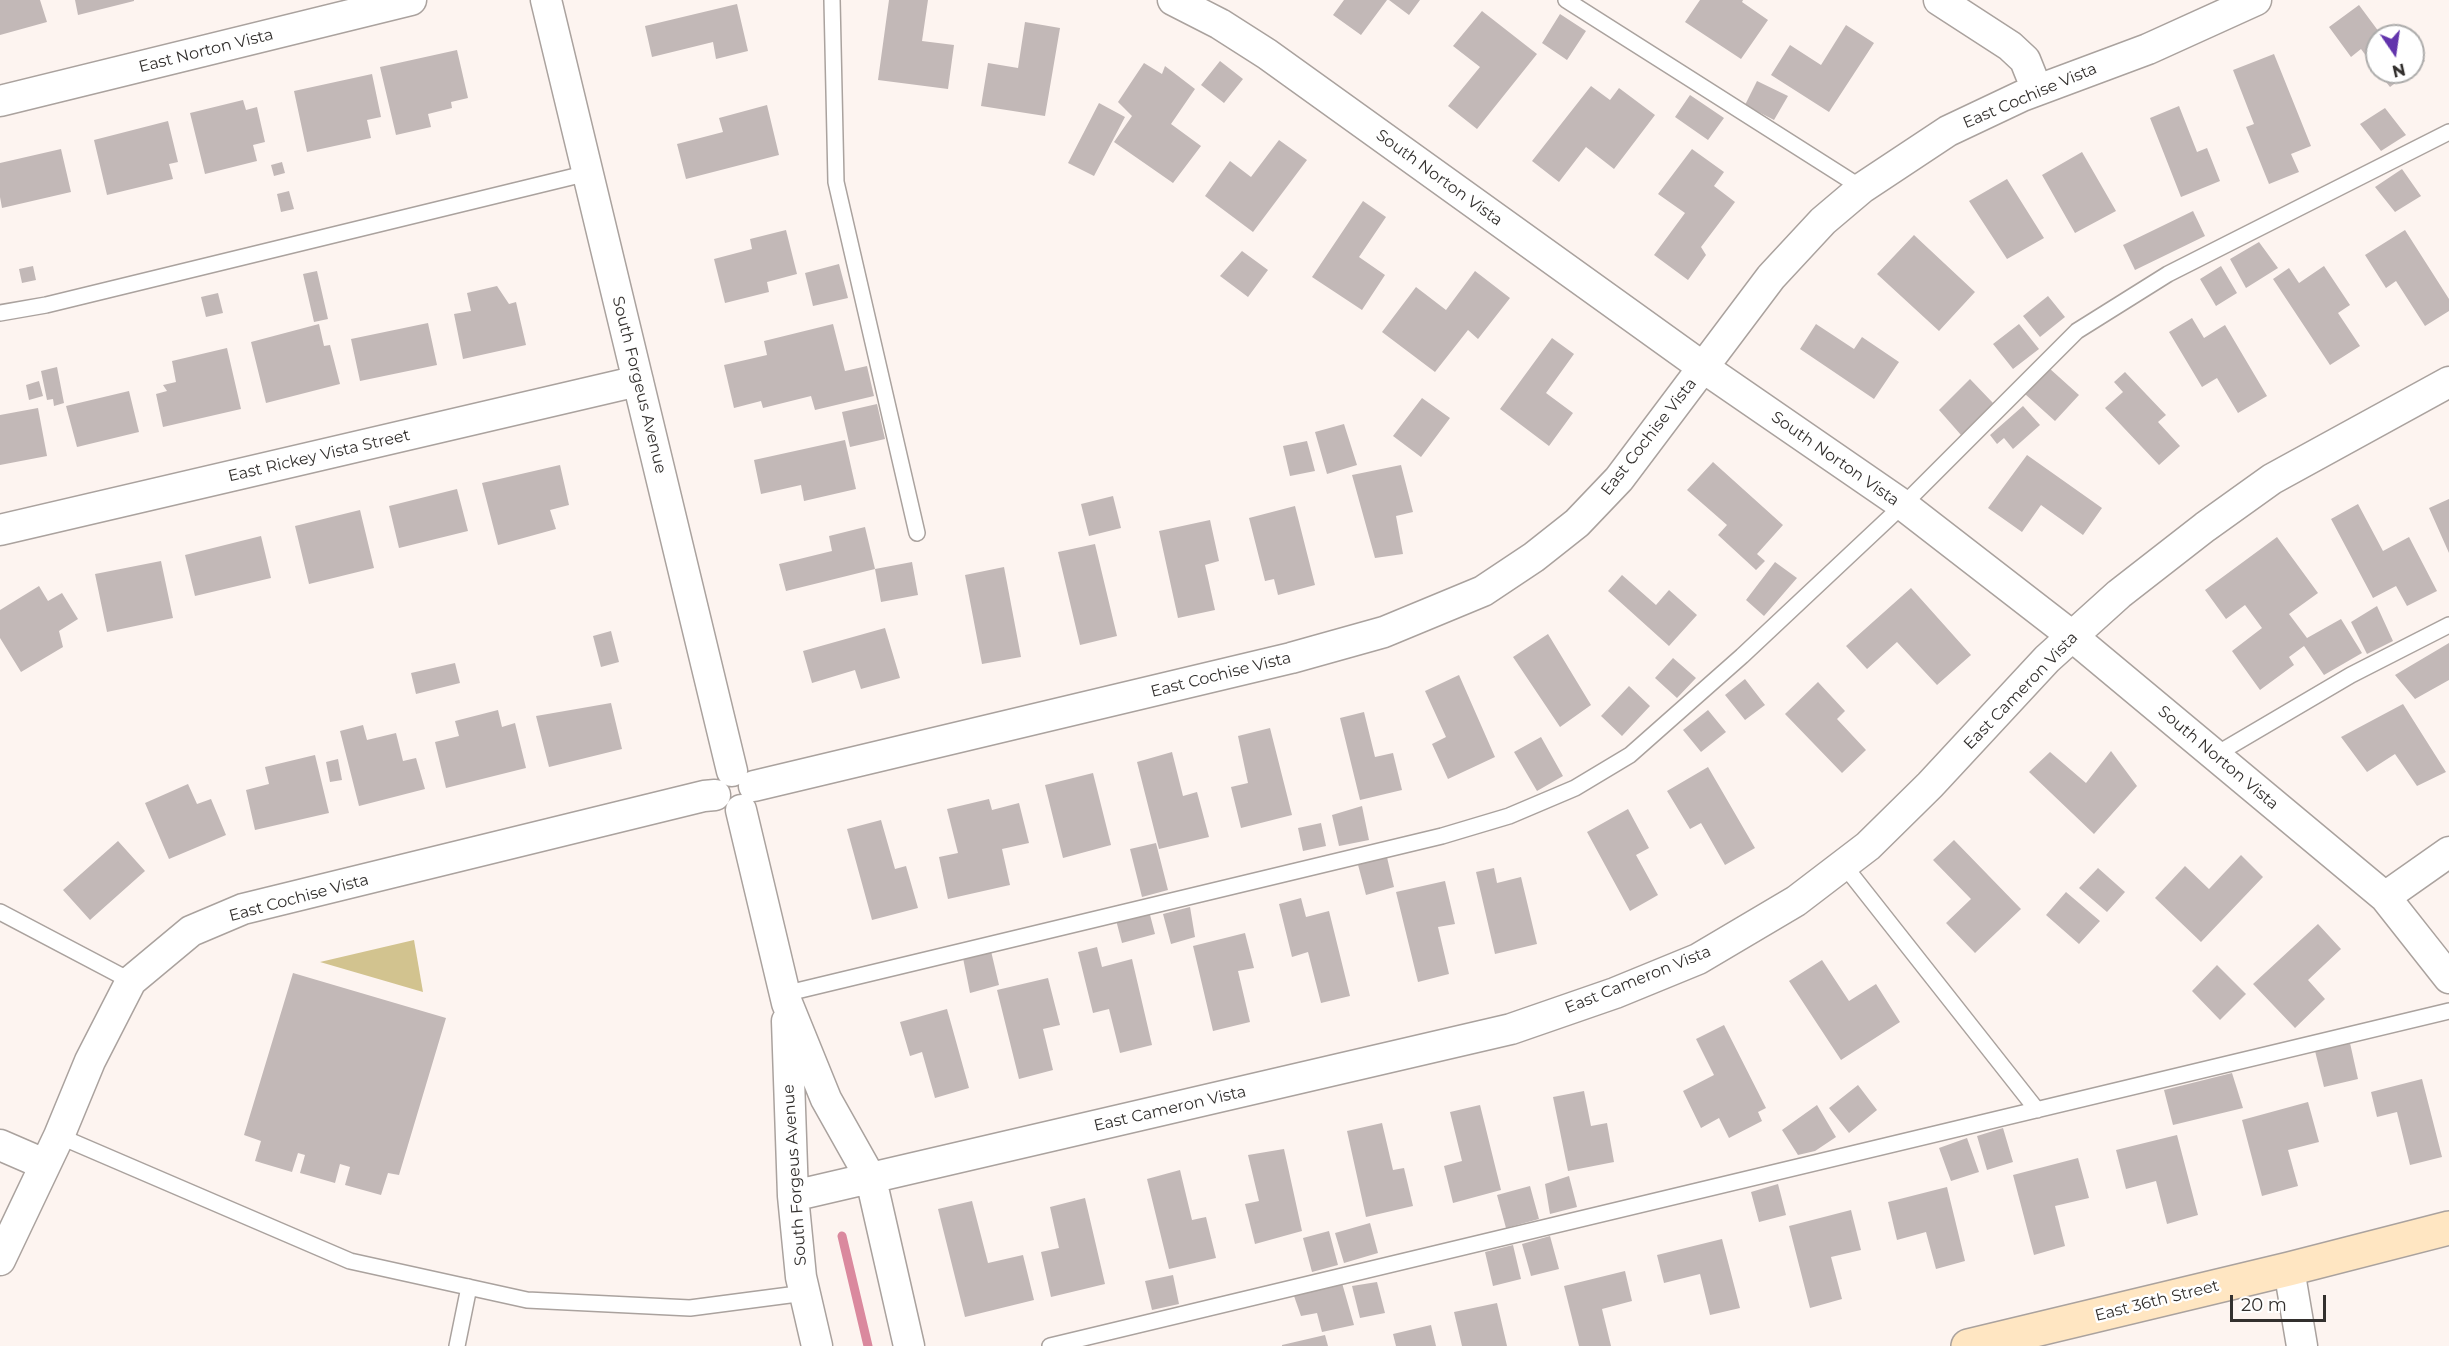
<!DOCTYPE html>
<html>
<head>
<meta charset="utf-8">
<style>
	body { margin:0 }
	#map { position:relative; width:2449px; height:1346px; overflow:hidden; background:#fdf4f0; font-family:Montserrat,sans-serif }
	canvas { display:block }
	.north { position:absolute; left:2365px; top:24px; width:60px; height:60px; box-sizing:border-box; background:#fff; border:2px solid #adacab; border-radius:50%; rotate:167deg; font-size:16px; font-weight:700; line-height:24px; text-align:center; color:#33302e }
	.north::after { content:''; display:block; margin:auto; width:21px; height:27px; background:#6234ac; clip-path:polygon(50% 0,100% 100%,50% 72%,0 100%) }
	.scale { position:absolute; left:2230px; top:1295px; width:96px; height:27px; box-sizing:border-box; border:3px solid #33302e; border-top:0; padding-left:8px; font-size:18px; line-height:21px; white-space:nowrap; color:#33302e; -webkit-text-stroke:4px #fff; paint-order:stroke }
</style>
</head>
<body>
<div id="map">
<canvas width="2449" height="1346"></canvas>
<div class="north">N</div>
<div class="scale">20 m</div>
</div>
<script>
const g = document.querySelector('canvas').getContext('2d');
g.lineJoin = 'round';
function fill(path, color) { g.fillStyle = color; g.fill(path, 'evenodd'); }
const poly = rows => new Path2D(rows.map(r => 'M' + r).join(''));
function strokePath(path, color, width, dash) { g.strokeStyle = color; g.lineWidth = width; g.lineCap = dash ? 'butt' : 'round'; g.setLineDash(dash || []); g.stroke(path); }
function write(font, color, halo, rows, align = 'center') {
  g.font = font + ' Montserrat,sans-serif'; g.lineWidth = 5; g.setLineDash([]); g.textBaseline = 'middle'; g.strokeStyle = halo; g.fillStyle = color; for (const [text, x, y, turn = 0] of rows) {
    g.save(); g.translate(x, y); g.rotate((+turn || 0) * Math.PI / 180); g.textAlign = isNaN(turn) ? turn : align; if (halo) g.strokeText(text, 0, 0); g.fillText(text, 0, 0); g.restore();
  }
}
const green = poly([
	[414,940,423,992,320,962]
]);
const stream = poly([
	[842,1236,868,1346]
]);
const building = poly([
	[0,0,40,0,47,22,0,35],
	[75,0,134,0,134,1,78,15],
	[889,0,928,0,922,41,954,45,948,89,878,80],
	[1344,0,1387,0,1361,35,1333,15],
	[1389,0,1420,0,1409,15],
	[1700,0,1743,0,1742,2,1768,20,1741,59,1685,22],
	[737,4,748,51,716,59,713,42,652,57,645,26],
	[2359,5,2382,36,2377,36,2377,71,2361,49,2351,57,2329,27],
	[1482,11,1537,54,1477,129,1448,106,1480,67,1453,46],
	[1560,14,1586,31,1567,60,1542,43],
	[1025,22,1060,28,1045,116,981,106,988,63,1018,68],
	[1846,25,1874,43,1829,112,1771,75,1790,45,1821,65],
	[2413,45,2425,61,2413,70],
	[457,50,468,98,451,102,452,108,428,114,431,127,396,135,380,67],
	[2274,54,2311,146,2291,154,2299,172,2269,184,2246,127,2254,124,2233,70],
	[1220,61,1243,79,1224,103,1201,85],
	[1144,63,1162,74,1165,66,1195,89,1171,124,1201,146,1173,183,1114,142,1132,116,1118,102],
	[2378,72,2410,72,2390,87],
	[372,74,381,117,367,120,371,138,307,152,294,91],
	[1757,81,1788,96,1774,120,1745,105],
	[1591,86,1610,100,1619,88,1655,115,1614,169,1586,147,1559,182,1532,161],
	[1690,95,1724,118,1708,140,1675,117],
	[243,100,246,110,257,107,265,142,253,145,257,161,205,174,190,113],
	[1099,103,1125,117,1094,176,1068,163],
	[767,105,779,155,686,179,677,144,723,132,719,118],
	[2179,106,2197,152,2207,148,2220,181,2181,197,2150,118],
	[2385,108,2406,135,2381,151,2360,124],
	[168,121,178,162,169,164,173,179,107,195,94,140],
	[1279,140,1307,160,1253,232,1205,196,1230,161,1251,177],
	[61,149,71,192,2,208,0,197,0,163],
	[1692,149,1724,172,1714,186,1735,202,1701,247,1706,255,1688,280,1654,255,1685,213,1658,194],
	[2082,152,2116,211,2075,233,2042,175],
	[282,162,285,173,274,176,271,165],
	[2402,169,2421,196,2395,212,2375,187],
	[2007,179,2044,238,2007,259,1969,201],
	[289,191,294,209,281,212,277,194],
	[1363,201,1386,217,1359,257,1385,275,1362,310,1312,277],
	[2193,211,2205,236,2135,270,2123,245],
	[786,230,797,274,767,282,769,292,725,303,714,259,752,249,750,239],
	[2405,230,2449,299,2449,311,2425,326,2396,281,2386,288,2365,255],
	[1914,235,1975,292,1939,331,1877,274],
	[2259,242,2278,268,2246,288,2230,259],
	[1242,251,1268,270,1248,297,1220,276],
	[839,264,848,298,813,306,805,273],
	[33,266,36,280,22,283,19,269],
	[2221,266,2237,293,2216,306,2200,279],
	[2324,266,2350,305,2338,313,2360,346,2330,365,2273,279,2289,268,2299,283],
	[317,271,328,319,314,322,303,274],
	[1475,271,1510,298,1478,339,1468,330,1435,372,1382,332,1416,287,1446,310],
	[497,286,509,304,516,302,526,345,463,359,454,314,471,311,467,293],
	[218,293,223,313,206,317,201,297],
	[2048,296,2065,317,2040,337,2023,316],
	[2192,318,2204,338,2225,325,2267,396,2238,413,2217,378,2202,387,2169,332],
	[428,323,437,365,360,381,351,339],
	[319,324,324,346,330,345,340,384,266,403,251,342],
	[833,324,845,371,867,366,874,396,815,410,811,396,763,408,761,401,734,408,724,365,767,355,764,341],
	[1816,324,1854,349,1862,337,1899,362,1874,399,1800,349],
	[2019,324,2039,349,2013,369,1993,344],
	[1552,338,1574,354,1546,393,1573,413,1549,446,1500,409],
	[227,348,241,409,163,427,156,394,167,391,163,385,176,382,172,361],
	[57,367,64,403,54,406,53,399,47,400,41,371],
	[2049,368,2079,395,2055,421,2025,394],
	[2125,372,2166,415,2158,422,2180,446,2159,465,2105,408,2123,392,2114,382],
	[1970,379,1993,403,1961,435,1939,410],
	[39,381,43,396,29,400,26,385],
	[129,391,139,432,77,447,66,406],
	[1422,398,1450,418,1421,457,1393,436],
	[877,404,885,439,850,447,842,412],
	[2023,406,2040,425,2013,449,2004,438,1997,444,1990,435],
	[38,408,47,456,0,465,0,415],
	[1344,424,1357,465,1327,474,1315,432],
	[845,440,856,489,804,501,801,485,761,494,754,460],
	[1307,441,1315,471,1290,476,1283,446],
	[2027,455,2102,508,2083,535,2041,505,2022,532,1988,508],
	[1713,462,1783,525,1757,554,1765,561,1756,570,1718,535,1727,525,1687,490],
	[560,465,569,505,550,510,556,529,498,545,482,483],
	[1401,465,1413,512,1396,516,1403,554,1375,558,1352,475],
	[457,489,468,531,399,548,389,506],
	[1113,496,1121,528,1089,536,1081,504],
	[2449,499,2449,553,2429,508],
	[2358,504,2383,551,2409,537,2437,591,2407,606,2396,586,2373,598,2331,519],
	[1295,506,1315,585,1278,595,1274,579,1265,581,1249,518],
	[360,510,374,568,309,584,295,526],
	[1210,520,1219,561,1205,565,1215,610,1178,618,1159,531],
	[865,527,875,569,786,591,779,564,832,551,829,536],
	[261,536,271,578,195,596,185,555],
	[2277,537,2318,593,2289,614,2307,638,2341,619,2362,653,2324,675,2304,646,2289,657,2294,665,2260,690,2232,651,2262,628,2245,605,2226,619,2205,590],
	[1095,544,1117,636,1080,645,1058,552],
	[161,561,173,618,107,632,95,574],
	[912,562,918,595,881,602,875,569],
	[1775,562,1797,578,1764,616,1746,600],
	[1004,567,1021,657,982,664,965,575],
	[1622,575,1656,605,1669,590,1697,615,1669,646,1608,591],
	[39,586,48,601,62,593,78,619,59,631,63,647,21,672,0,638,0,610],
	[1911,588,1971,655,1937,685,1897,642,1867,669,1846,646],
	[2377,606,2393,641,2367,654,2351,622],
	[885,628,900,678,861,689,855,670,812,683,803,651],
	[611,631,619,662,601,667,593,636],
	[1548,634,1591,705,1560,727,1513,657],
	[2449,643,2449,680,2415,699,2395,675],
	[1673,658,1696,678,1677,698,1655,678],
	[455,663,460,683,416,694,411,673],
	[1459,675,1495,757,1448,779,1432,744,1446,737,1425,691],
	[1745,679,1765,705,1745,720,1725,695],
	[1818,682,1845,711,1837,719,1866,750,1842,773,1785,714],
	[1629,686,1650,706,1622,736,1601,716],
	[611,703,622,749,549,767,536,716],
	[2403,704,2446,772,2417,786,2395,754,2367,772,2341,737],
	[498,710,502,727,515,723,526,768,446,788,435,742,459,736,455,721],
	[1708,710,1726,732,1701,752,1683,730],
	[1364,712,1375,757,1393,753,1402,790,1360,800,1340,718],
	[363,725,367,740,396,733,403,761,416,758,425,789,359,806,340,731],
	[1270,728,1292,815,1241,828,1231,787,1248,783,1238,736],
	[1541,737,1563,776,1537,791,1514,752],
	[2111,751,2137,786,2094,834,2029,772,2050,752,2086,783],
	[1172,752,1183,796,1197,792,1209,837,1159,849,1137,762],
	[315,755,329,813,255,830,246,790,269,784,265,767],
	[338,759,342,780,330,782,326,762],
	[1708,767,1755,848,1725,865,1701,823,1690,829,1667,791],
	[1093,773,1111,845,1063,858,1045,785],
	[188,784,197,804,211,799,226,835,169,859,145,803],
	[989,799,992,810,1019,803,1029,843,1002,849,1010,885,948,899,939,857,958,853,947,809],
	[1362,806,1369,840,1339,846,1332,815],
	[1628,809,1649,848,1636,855,1658,895,1630,911,1587,832],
	[881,820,895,869,906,866,918,908,872,920,847,829],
	[1321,823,1326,846,1303,851,1298,828],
	[1954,840,2021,909,1975,953,1946,923,1971,899,1933,860],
	[118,841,145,871,90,920,63,890],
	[1156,843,1168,890,1142,897,1130,849],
	[1386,853,1394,887,1366,895,1357,861],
	[2241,855,2263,877,2201,942,2155,898,2185,866,2209,889],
	[1494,868,1497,883,1521,877,1537,944,1495,954,1476,872],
	[2098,868,2125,892,2107,912,2079,888],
	[1445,881,1455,924,1438,927,1449,974,1418,982,1396,892],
	[2066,892,2100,921,2079,944,2046,915],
	[1301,898,1306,917,1329,911,1350,996,1321,1003,1308,952,1292,957,1279,904],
	[1190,907,1195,937,1171,944,1163,914],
	[1149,911,1155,934,1122,943,1116,920],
	[2318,924,2341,949,2308,980,2325,999,2295,1028,2253,984],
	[1245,933,1254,968,1238,971,1250,1022,1213,1031,1193,946],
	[1097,947,1102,967,1132,959,1152,1045,1120,1053,1109,1009,1093,1013,1078,952],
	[991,951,999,985,970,993,963,958],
	[1822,960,1849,1001,1876,984,1900,1022,1841,1060,1789,981],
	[2217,965,2246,994,2220,1020,2192,991],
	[293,973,446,1018,399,1175,388,1173,381,1195,345,1185,350,1167,340,1164,335,1183,300,1173,305,1155,298,1153,292,1172,255,1161,261,1141,244,1135],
	[1048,978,1060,1025,1043,1029,1053,1070,1019,1079,997,990],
	[947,1009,969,1088,935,1098,922,1052,910,1056,900,1022],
	[1724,1025,1766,1108,1758,1112,1762,1121,1729,1138,1719,1118,1701,1128,1683,1091,1714,1075,1696,1039],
	[2350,1043,2358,1079,2324,1087,2315,1051],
	[2232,1073,2243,1108,2173,1125,2164,1090],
	[2422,1079,2442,1157,2410,1165,2397,1112,2377,1117,2371,1092],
	[1858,1085,1877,1110,1849,1133,1829,1108],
	[1584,1091,1591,1126,1607,1123,1614,1162,1568,1171,1553,1097],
	[2308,1102,2319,1142,2288,1150,2298,1186,2262,1196,2242,1120],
	[1480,1105,1501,1190,1453,1203,1444,1166,1462,1161,1450,1112],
	[1817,1105,1836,1137,1815,1151,1798,1155,1782,1130],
	[1382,1123,1393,1170,1404,1168,1413,1206,1366,1217,1347,1131],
	[2003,1128,2013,1162,1987,1170,1977,1136],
	[2177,1135,2198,1215,2167,1224,2156,1181,2126,1189,2116,1150],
	[1967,1138,1979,1172,1951,1181,1939,1148],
	[1284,1149,1302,1231,1255,1244,1245,1204,1259,1201,1248,1155],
	[2078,1158,2089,1198,2055,1206,2065,1246,2034,1255,2013,1175],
	[1180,1170,1192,1220,1206,1217,1216,1258,1169,1269,1147,1179],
	[1569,1176,1577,1207,1550,1214,1545,1184],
	[1778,1184,1786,1215,1759,1222,1751,1192],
	[1530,1186,1539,1219,1506,1228,1497,1195],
	[1947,1187,1965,1261,1936,1269,1926,1232,1897,1240,1888,1202],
	[1085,1198,1105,1284,1051,1297,1041,1252,1059,1248,1050,1207],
	[972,1201,988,1263,1023,1255,1034,1300,965,1317,938,1209],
	[1851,1210,1861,1250,1831,1257,1842,1299,1810,1308,1789,1226],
	[1370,1223,1378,1253,1344,1263,1335,1233],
	[1329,1231,1338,1265,1312,1272,1303,1238],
	[1550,1236,1559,1269,1531,1276,1522,1244],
	[1722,1239,1740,1308,1710,1315,1700,1274,1664,1283,1657,1255],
	[1513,1245,1521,1279,1493,1286,1485,1252],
	[1625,1271,1632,1301,1602,1309,1611,1346,1579,1346,1564,1286],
	[1173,1275,1179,1304,1152,1310,1145,1281],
	[1377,1282,1385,1313,1360,1318,1352,1286],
	[1342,1283,1354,1325,1322,1332,1317,1313,1301,1316,1294,1296],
	[1497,1303,1507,1346,1462,1346,1454,1312],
	[1431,1325,1436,1346,1396,1346,1393,1334],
	[1325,1335,1328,1346,1282,1346,1282,1345]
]);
const lane = poly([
	[832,0,836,182,917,533],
	[1566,0,1862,188],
	[0,313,46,305,588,173],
	[2215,755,2351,675,2449,625],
	[1843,864,2037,1110],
	[0,912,131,981],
	[784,994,1442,836,1509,816,1575,788,1630,755,1742,656,1903,505,2077,331,2168,274,2449,132],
	[59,1136,350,1261,527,1300,690,1308,805,1293],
	[457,1346,469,1287],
	[1050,1346,2449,1011]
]);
const street = poly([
	[546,0,732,771],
	[1173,0,1220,24,1267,54,1704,368,1903,505,2067,632,2385,897,2449,978],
	[1939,0,2010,46,2025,60,2037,90],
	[0,101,411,0],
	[0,530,638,381],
	[754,786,1291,658,1384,632,1483,591,1534,557,1577,523,1619,479,1771,277,1823,221,1862,188,1948,131,2022,96,2148,49,2256,0],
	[741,810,787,1003,826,1099,871,1179,909,1346],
	[2385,897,2449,852],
	[787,1021,793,1196,801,1277,817,1346],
	[0,1145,44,1164],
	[793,1196,1511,1029,1615,993,1698,959,1796,901,1868,846,1930,785,2047,659,2119,594,2205,527,2272,479,2449,382],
	[0,1260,59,1136,90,1061,131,981,191,931,243,909,704,796,715,795],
	[2289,1269,2302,1346]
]);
const secondary = poly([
	[1968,1346,2289,1269,2449,1228]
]);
const streetNames = [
	["East Norton Vista",206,51,-14],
	["East Cochise Vista",2030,96,-23],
	["South Norton Vista",1439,178,36],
	["South Forgeus Avenue",639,385,76],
	["East Cochise Vista",1649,437,-52],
	["East Rickey Vista Street",319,456,-13],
	["South Norton Vista",1835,459,35],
	["East Cochise Vista",1221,675,-14],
	["East Cameron Vista",2021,691,-46],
	["South Norton Vista",2218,758,40],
	["East Cochise Vista",299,898,-15],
	["East Cameron Vista",1638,980,-22],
	["East Cameron Vista",1170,1109,-13],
	["South Forgeus Avenue",795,1175,-94],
	["East 36th Street",2157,1301,-14]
];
fill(green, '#d2c38f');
strokePath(stream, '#da899e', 9);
fill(building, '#c2b8b7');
strokePath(lane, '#aaa29e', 18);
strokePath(street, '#aaa29e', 33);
strokePath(secondary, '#aaa29e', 36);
strokePath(lane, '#fff', 15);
strokePath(street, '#fff', 30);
strokePath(secondary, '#ffe6c2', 33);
write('16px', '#33302e', '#fff', streetNames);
</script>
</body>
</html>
